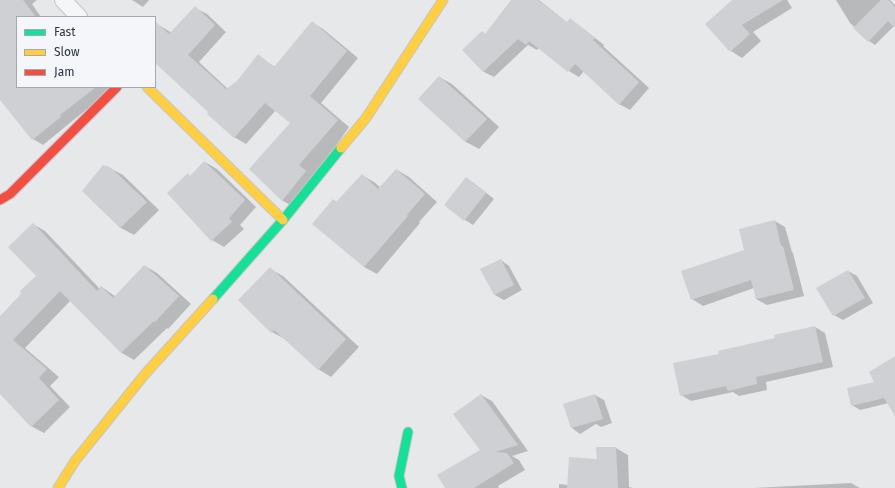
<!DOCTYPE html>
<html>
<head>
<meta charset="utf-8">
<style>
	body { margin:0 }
	#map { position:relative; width:895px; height:488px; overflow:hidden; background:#e6e8ea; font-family:"Fira Sans",sans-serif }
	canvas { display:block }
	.legend { position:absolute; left:16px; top:16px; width:140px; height:72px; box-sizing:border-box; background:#f4f6f9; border:1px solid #a4a8b1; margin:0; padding:5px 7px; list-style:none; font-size:12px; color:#2b3445 }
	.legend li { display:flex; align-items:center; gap:8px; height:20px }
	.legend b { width:20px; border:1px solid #a4a8b1 }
</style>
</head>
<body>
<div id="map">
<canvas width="895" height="488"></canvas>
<ul class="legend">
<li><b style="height:5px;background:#16e098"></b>Fast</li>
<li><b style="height:5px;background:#ffcf43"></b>Slow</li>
<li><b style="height:5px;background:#f24e42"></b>Jam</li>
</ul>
</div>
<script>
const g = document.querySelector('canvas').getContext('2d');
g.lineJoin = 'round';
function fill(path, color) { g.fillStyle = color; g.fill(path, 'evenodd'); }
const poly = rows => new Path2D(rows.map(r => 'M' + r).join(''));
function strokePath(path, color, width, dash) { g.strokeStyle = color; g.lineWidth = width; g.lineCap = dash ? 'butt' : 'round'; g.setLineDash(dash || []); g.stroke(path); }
const shadow = poly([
	[0,0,37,0,32,4,41,17,17,17,17,87,114,87,43,145,33,139,0,98],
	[132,0,149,0,143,7],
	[512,0,539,0,568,23,570,20,580,26,604,45,603,46,649,88,630,110,619,104,584,71,579,77,569,71,539,48,537,50,528,45,494,77,484,72,464,50,483,32,486,35],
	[734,0,787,0,792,8,753,32,761,41,742,58,731,51],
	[836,0,890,0,895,5,895,25,875,45,869,41,850,23],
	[195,8,207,14,226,32,199,62,228,89,238,81,258,56,275,67,312,22,323,29,358,58,321,103,349,127,294,207,283,201,250,169,292,123,276,110,246,144,234,137,210,112,155,62,155,26,157,24,172,33],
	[439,77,452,84,499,127,479,149,466,142,419,99],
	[205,162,217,169,256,207,240,225,244,229,224,247,212,240,168,193,188,175,191,177],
	[110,168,123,175,159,210,134,235,121,228,83,191],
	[397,170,409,177,437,202,419,222,420,223,377,274,364,267,333,200,337,202,362,175,374,182,381,188],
	[466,178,475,184,494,199,473,225,465,220],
	[775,221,785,227,792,252,793,253,804,296,767,305,756,299,754,288,703,306,692,299,746,251],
	[33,224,45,231,100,289,102,287,116,297,145,266,157,273,191,304,168,329,167,328,134,360,122,353,71,300,25,348,59,377,50,386,70,407,44,433,31,426,0,393,0,318,22,294,37,276],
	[501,260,509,266,522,290,504,300,495,295],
	[270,269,283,276,359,347,331,377,318,369,285,339,272,332],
	[848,271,857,276,873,303,843,320,834,315],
	[815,327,825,333,833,367,766,382,767,390,739,396,733,392,691,401,681,395,720,354,776,339],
	[895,358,895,407,889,403,860,410,852,405,876,382],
	[481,395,492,401,528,451,512,456,519,460,525,470,498,486,499,488,446,488,481,451],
	[595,395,604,400,612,423,601,427,596,424,580,434,572,428,564,404],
	[616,448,628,455,629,487,633,488,559,488,559,484,568,485,598,460],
	[851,483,860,488,753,488]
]);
const building = poly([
	[0,0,23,0,36,17,17,17,17,87,96,87,60,115,61,117,32,140,0,100],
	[511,0,538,0,567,22,570,18,595,38,593,40,639,82,619,105,575,64,568,72,529,41,526,45,518,39,483,72,462,50,482,31,485,34],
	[732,0,783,0,742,25,750,34,730,52,705,24],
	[881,0,888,0,895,7,895,28,888,21,868,42,853,28],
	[195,6,215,25,188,55,226,89,237,81,258,54,274,67,312,21,347,51,310,96,338,120,299,165,306,171,282,201,249,169,290,123,265,103,234,138,207,114,208,112,155,63,155,21,169,34],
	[439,76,487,119,465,142,418,99],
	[204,161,245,200,229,218,232,222,211,241,167,193,188,173,190,176],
	[103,165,110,167,147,202,120,228,82,191],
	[396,169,425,194,407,215,408,216,364,267,312,224,333,199,336,202,362,174,378,189],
	[466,177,486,193,464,221,444,205],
	[775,220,781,246,783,246,794,290,756,299,751,280,691,300,681,271,744,250,739,229],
	[33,223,97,291,101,286,113,298,144,265,179,296,155,322,154,321,121,353,60,291,13,340,47,369,39,378,59,400,31,427,0,394,0,316,21,294,20,291,36,276,8,247],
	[501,259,514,285,494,295,480,269],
	[270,267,346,339,318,370,274,330,271,333,238,300],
	[848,270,865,298,833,316,816,288],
	[815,326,823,362,756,377,757,384,728,391,726,386,680,396,673,363,719,354,718,351,775,338,774,335],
	[895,356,895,416,884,398,851,406,847,388,874,382,869,372],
	[481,394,518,445,495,452,507,453,514,463,474,488,445,488,437,475,480,450,453,414],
	[595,394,603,419,571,428,563,404],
	[596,447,616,447,618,488,567,488,569,457,597,459]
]);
const street = poly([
	[63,0,79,17]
]);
const fast = poly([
	[213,299,283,220,341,148],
	[402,488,399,476,408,432]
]);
const slow = poly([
	[147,87,283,220],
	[341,148,366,118,443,0],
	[58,488,75,461,145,374,213,299]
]);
const jam = poly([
	[0,200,10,194,117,87]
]);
fill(shadow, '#0003');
fill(building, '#ced0d3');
strokePath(street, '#c4c6c8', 18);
strokePath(fast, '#c4c6c8', 11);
strokePath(slow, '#c4c6c8', 11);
strokePath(jam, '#c4c6c8', 11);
strokePath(street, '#f5f6f7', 16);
strokePath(fast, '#16e098', 9);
strokePath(slow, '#ffcf43', 9);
strokePath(jam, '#f24e42', 9);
</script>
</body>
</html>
